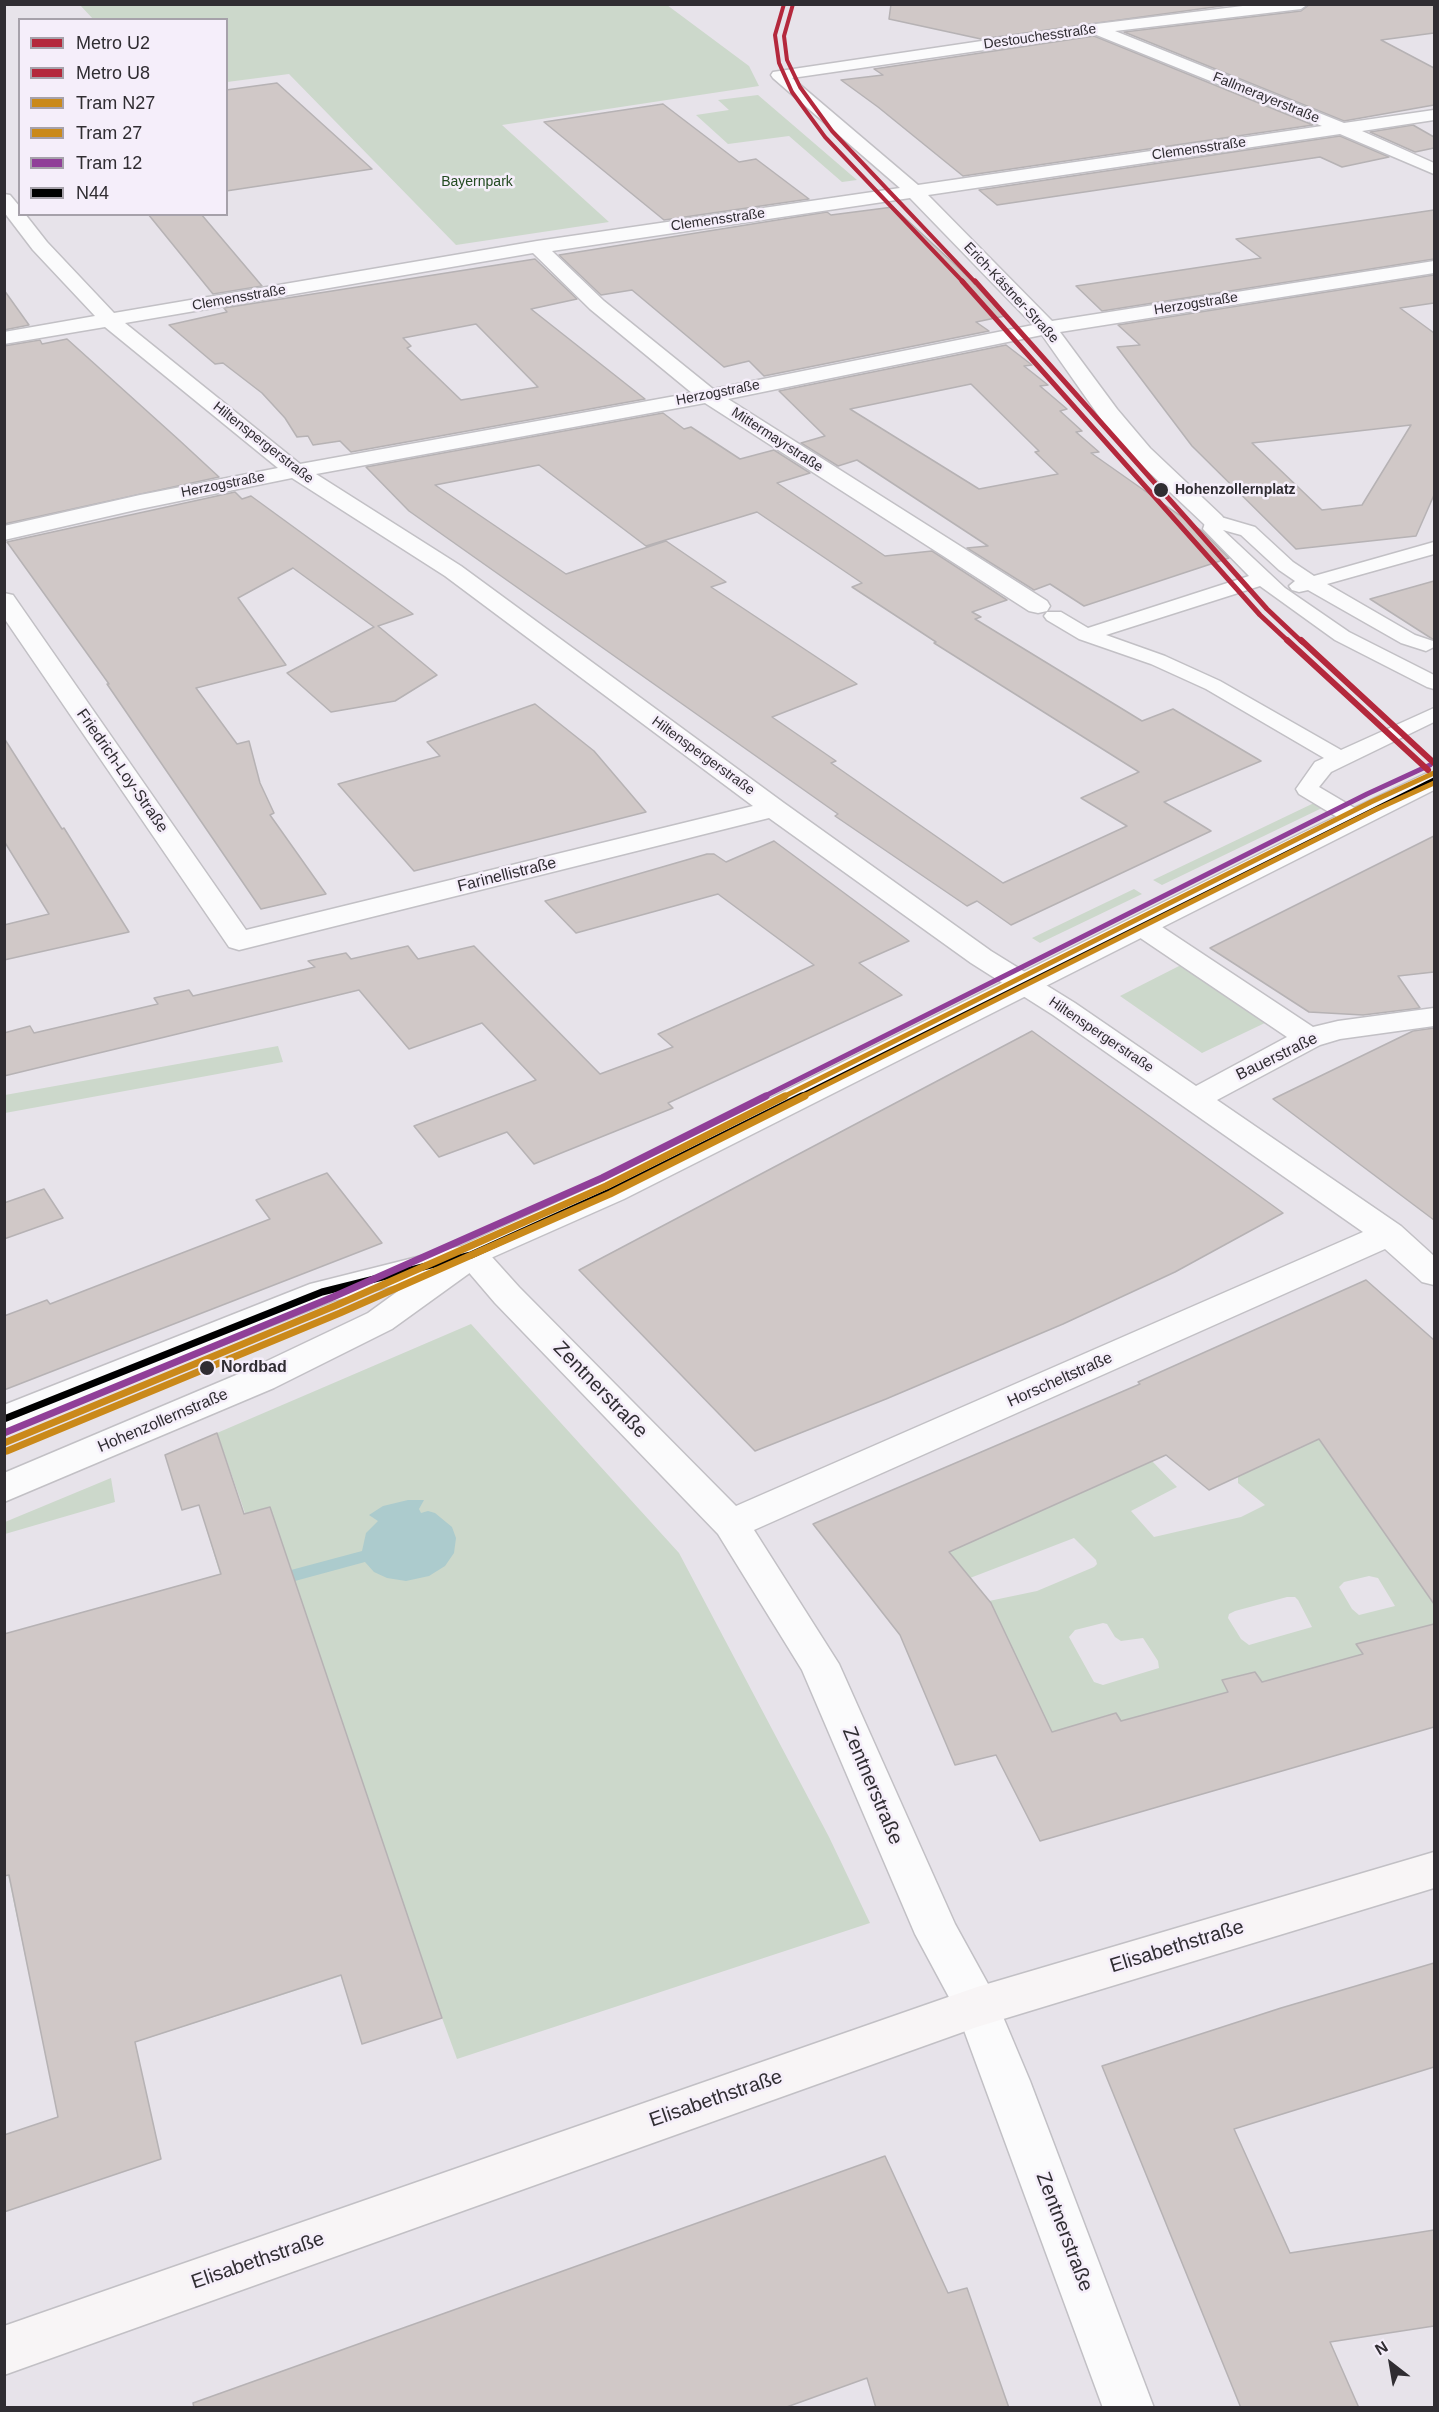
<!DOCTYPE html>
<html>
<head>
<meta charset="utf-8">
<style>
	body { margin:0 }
	#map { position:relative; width:1439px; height:2412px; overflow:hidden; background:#e7e3ea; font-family:Arial,sans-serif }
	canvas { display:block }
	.frame { position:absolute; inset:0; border:6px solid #302d32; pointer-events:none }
	.legend { position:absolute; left:18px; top:18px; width:210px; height:198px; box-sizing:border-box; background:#f5eefa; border:2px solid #a6a1aa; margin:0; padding:8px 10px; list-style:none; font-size:18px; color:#302d32 }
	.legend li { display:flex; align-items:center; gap:12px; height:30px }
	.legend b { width:30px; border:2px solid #a6a1aa }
	.north { position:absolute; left:1361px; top:2334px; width:60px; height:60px; -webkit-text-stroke:4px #f5eefa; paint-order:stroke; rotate:329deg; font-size:16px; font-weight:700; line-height:24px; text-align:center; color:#302d32 }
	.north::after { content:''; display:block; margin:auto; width:21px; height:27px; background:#302d32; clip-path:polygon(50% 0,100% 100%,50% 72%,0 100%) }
</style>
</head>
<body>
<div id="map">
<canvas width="1439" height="2412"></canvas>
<div class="frame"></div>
<ul class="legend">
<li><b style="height:8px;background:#b4283c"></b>Metro U2</li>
<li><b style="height:8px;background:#b4283c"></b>Metro U8</li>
<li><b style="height:8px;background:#ca891a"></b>Tram N27</li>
<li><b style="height:8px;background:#ca891a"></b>Tram 27</li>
<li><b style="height:8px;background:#903f98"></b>Tram 12</li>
<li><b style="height:8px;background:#000"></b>N44</li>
</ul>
<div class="north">N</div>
</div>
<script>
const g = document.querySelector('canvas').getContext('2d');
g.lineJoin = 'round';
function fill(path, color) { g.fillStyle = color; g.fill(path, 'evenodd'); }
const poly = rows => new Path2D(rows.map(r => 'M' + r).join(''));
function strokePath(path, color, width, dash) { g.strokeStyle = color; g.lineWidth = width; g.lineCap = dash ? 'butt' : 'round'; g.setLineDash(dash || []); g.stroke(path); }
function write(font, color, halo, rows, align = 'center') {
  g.font = font + ' Arial,sans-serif'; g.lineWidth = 5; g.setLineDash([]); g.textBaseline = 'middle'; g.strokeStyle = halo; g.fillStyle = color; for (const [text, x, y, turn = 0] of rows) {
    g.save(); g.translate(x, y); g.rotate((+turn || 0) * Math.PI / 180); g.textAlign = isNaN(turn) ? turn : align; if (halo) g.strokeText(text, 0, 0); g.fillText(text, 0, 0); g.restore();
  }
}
const green = poly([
	[80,5,667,5,749,66,759,86,502,125,609,222,456,245,289,74,227,82,226,20,93,19],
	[758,95,793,125,857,180,842,182,789,136,728,144,696,115,729,110,718,100],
	[1314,803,1322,808,1162,885,1153,880],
	[1134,889,1142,894,1040,943,1032,938],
	[1181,965,1267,1022,1202,1053,1120,996],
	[278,1046,283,1062,5,1113,5,1095],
	[471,1324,679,1553,829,1837,870,1923,457,2059,442,2018,362,2044,341,1976,49,2070,8,1875,5,1634,220,1574,205,1524,245,1513,217,1433],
	[1318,1438,1434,1604,1434,1633,1396,1644,1390,1635,1375,1639,1357,1644,1363,1654,1262,1682,1255,1672,1238,1676,1228,1692,1121,1721,1116,1713,1098,1718,1082,1723,1085,1730,1055,1739,989,1601,1037,1591,1094,1567,1097,1564,1096,1560,1074,1538,970,1578,948,1552,1152,1461,1177,1487,1131,1511,1154,1537,1241,1517,1265,1505,1238,1483,1238,1476],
	[1369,1576,1378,1578,1395,1606,1359,1615,1352,1609,1339,1587,1344,1582],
	[1287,1597,1295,1597,1298,1600,1312,1627,1249,1645,1241,1639,1228,1618,1229,1614,1235,1611],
	[1103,1623,1107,1624,1115,1637,1121,1641,1143,1638,1158,1661,1159,1668,1103,1685,1094,1682,1069,1637,1075,1630],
	[111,1478,115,1502,5,1534,5,1522]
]);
const water = poly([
	[408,1500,424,1500,419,1509,421,1513,428,1511,435,1513,452,1527,456,1538,454,1553,445,1566,429,1576,406,1581,387,1578,374,1572,365,1562,295,1581,291,1570,362,1551,366,1533,378,1521,369,1515,383,1506]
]);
const building = poly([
	[891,4,1236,4,981,39,889,19,891,4],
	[1310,4,1434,4,1434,33,1381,40,1434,68,1434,105,1344,121,1124,32,1301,11,1310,4],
	[1094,36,1313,125,963,176,878,107,841,80,883,75,874,69,1094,36],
	[277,83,372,169,226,191,226,90,277,83],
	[663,104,739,162,756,159,809,199,664,220,544,122,663,104],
	[1413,125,1434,137,1434,148,1415,152,1370,132,1413,125],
	[1340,136,1389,157,1342,167,1320,157,997,205,979,190,1340,136],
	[893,207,962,271,1005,316,976,322,989,331,764,376,749,361,724,367,632,290,601,295,559,255,827,212,831,215,893,207],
	[1434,210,1434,259,1102,311,1076,286,1261,258,1236,239,1434,210],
	[148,214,201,214,262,286,213,294,148,214],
	[535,259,577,299,531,309,645,399,351,452,340,441,313,445,308,436,297,437,285,418,262,393,223,363,215,364,169,325,227,312,224,308,535,259],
	[476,324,538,387,461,400,407,348,411,346,403,338,476,324],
	[1434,275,1434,303,1400,308,1434,333,1434,495,1416,536,1296,549,1192,446,1117,347,1140,345,1118,325,1434,275],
	[1411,425,1362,505,1322,510,1252,443,1411,425],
	[4,290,29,325,4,330,4,290],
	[67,339,179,440,219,477,4,524,4,346,40,340,42,344,67,339],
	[1006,345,1032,365,1024,366,1048,385,1040,386,1067,409,1060,411,1082,431,1076,432,1099,452,1091,453,1202,531,1229,558,1084,606,1050,584,1034,590,967,548,988,546,857,460,838,466,801,443,825,436,779,391,1006,345],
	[971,384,1039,451,1035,452,1058,474,979,489,850,409,971,384],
	[663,413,684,429,691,427,740,459,774,450,810,473,777,483,885,556,932,551,1007,600,972,612,981,617,975,619,1142,721,1173,709,1261,761,1164,802,1211,831,1011,925,977,901,967,906,835,816,838,814,409,511,366,467,663,413],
	[539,465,646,546,757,512,862,583,852,587,936,642,934,643,1139,772,1081,798,1127,826,1003,883,831,763,836,761,772,717,857,684,711,587,726,582,666,541,566,574,435,485,539,465],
	[235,492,242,499,251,496,413,614,378,626,437,675,395,701,331,712,287,673,374,627,293,568,238,598,286,665,196,688,237,744,249,741,260,783,274,813,270,815,326,894,261,909,107,684,109,684,7,542,235,492],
	[1434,581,1434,640,1370,599,1434,581],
	[535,704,594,751,646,812,414,871,338,784,440,756,427,742,535,704],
	[4,738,39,793,62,829,64,828,129,932,4,960,4,925,49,914,4,841,4,738],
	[1434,836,1434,972,1398,976,1420,1008,1363,1015,1309,1012,1210,948,1434,836],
	[774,841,909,941,859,963,902,995,668,1103,673,1108,534,1164,507,1132,439,1157,414,1126,536,1080,482,1023,409,1049,359,990,4,1076,4,1033,30,1026,34,1033,158,1004,154,998,189,990,193,996,315,967,308,961,346,953,351,959,408,946,418,959,474,946,600,1074,673,1047,658,1034,814,965,718,894,576,933,545,901,707,854,714,854,726,862,774,841],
	[1434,1028,1434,1220,1273,1099,1413,1031,1434,1028],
	[1032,1031,1283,1213,1175,1272,1063,1324,886,1399,755,1451,579,1270,1032,1031],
	[327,1173,382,1243,4,1390,4,1316,47,1300,50,1304,270,1219,256,1200,327,1173],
	[44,1189,63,1218,4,1239,4,1203,44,1189],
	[1366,1280,1434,1340,1434,1604,1319,1439,1209,1490,1166,1455,949,1552,991,1603,1052,1732,1116,1713,1121,1721,1228,1692,1222,1680,1255,1672,1262,1682,1363,1654,1356,1644,1434,1624,1434,1727,1040,1841,996,1755,955,1765,900,1635,813,1524,1140,1384,1138,1382,1366,1280],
	[217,1433,244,1514,270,1507,442,2018,362,2044,341,1975,135,2042,161,2159,4,2212,4,2135,58,2117,9,1875,4,1876,4,1634,221,1574,199,1505,182,1510,165,1455,217,1433],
	[1434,1963,1434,2067,1234,2129,1290,2253,1434,2230,1434,2326,1330,2342,1359,2408,1241,2408,1102,2066,1281,2008,1434,1963],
	[885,2156,948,2293,967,2288,1009,2408,876,2408,867,2378,784,2408,194,2408,193,2403,885,2156]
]);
const pedestrian = poly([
	[1214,515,1255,527,1293,562,1314,576,1434,542,1434,554,1327,584,1415,635,1433,641,1434,647,1426,651,1401,643,1308,590,1299,592,1292,590,1289,586,1295,581,1279,570,1241,535,1223,530,1285,588,1349,632,1434,675,1434,689,1427,687,1335,640,1260,586,1106,635,1165,656,1220,681,1341,750,1434,708,1434,722,1331,772,1319,787,1363,813,1366,818,1363,823,1355,825,1347,823,1299,794,1296,789,1315,762,1324,758,1206,689,1151,664,1079,639,1047,620,1044,616,1047,612,1061,612,1088,628,1249,576,1203,529,1207,517,1214,515]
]);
const minor = poly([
	[1259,4,1308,4,1301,9,1115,31,1344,123,1434,110,1434,120,1362,131,1434,163,1434,174,1340,134,928,195,1052,321,1434,261,1434,273,1060,332,1117,409,1150,448,1222,516,1225,521,1222,526,1214,528,1206,526,1134,458,1101,419,1042,335,728,399,1047,601,1050,606,1047,611,1038,613,1029,611,705,403,316,474,461,566,784,803,991,951,1075,1003,1196,1086,1287,1037,1130,931,1126,925,1130,919,1140,916,1150,919,1313,1027,1338,1021,1434,1008,1434,1026,1340,1039,1320,1045,1217,1100,1401,1226,1434,1256,1434,1285,1422,1282,1385,1249,754,1530,839,1664,955,1924,993,1993,1030,2081,1154,2408,1103,2408,958,2014,915,1934,802,1670,718,1534,495,1303,454,1255,459,1247,471,1244,483,1247,519,1287,736,1506,1363,1232,1053,1015,971,963,769,818,239,950,229,947,4,618,4,593,13,595,246,930,753,806,445,576,292,478,140,509,4,540,4,526,140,495,278,468,105,327,4,344,4,332,95,316,33,250,4,212,4,194,10,195,20,207,20,214,25,214,47,242,114,313,537,241,900,188,773,78,771,75,773,72,1096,24,1259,4],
	[1094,34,1322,126,918,185,792,78,1094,34],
	[910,198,1033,325,713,389,604,301,552,251,910,198],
	[533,253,590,309,692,393,300,464,125,323,533,253]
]);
const tertiary = poly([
	[1434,772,1434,790,624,1199,475,1265,471,1272,392,1329,274,1388,4,1502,4,1473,248,1370,368,1313,412,1281,332,1301,4,1432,4,1405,310,1284,461,1246,600,1183,1300,834,1425,774,1434,772]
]);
const secondary = poly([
	[1434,1852,1434,1888,977,2027,4,2375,4,2326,977,1987,1434,1852]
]);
const bus1Far1 = poly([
	[799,1097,1434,780]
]);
const bus1 = poly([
	[4,1419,322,1292,471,1255,612,1191,802,1096]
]);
const tram1Far1 = poly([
	[783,1097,1371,802,1434,773]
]);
const tram1 = poly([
	[4,1443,337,1305,606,1186,785,1096]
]);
const tram2Far1 = poly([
	[802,1097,1375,810,1434,783]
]);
const tram2 = poly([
	[7,1451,340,1313,610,1194,805,1096]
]);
const tram3Far1 = poly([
	[763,1097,1367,794,1430,765]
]);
const tram3 = poly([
	[4,1433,333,1297,602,1178,766,1096]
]);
const metro1Far2 = poly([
	[793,4,784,36,787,60,800,87,832,131,976,283]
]);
const metro1Far1 = poly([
	[975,281,1267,609,1302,642]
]);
const metro1 = poly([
	[1301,640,1434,763]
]);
const metro2Far2 = poly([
	[784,4,775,35,779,63,792,92,825,137,964,283]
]);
const metro2Far1 = poly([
	[962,281,1260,615,1289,642]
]);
const metro2 = poly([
	[1287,640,1428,770]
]);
const markers = [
	[1161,490,8,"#302d32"],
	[207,1368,8,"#302d32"]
];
const farStreetnames = [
	["Destouchesstraße",1040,37,-8],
	["Fallmerayerstraße",1266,98,22],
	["Clemensstraße",1199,149,-8],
	["Clemensstraße",718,220,-8],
	["Erich-Kästner-Straße",1011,293,47],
	["Clemensstraße",239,298,-10],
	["Herzogstraße",1196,304,-9],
	["Herzogstraße",718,393,-11],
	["Mittermayrstraße",777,440,33],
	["Hiltenspergerstraße",263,443,38],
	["Herzogstraße",223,485,-11],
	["Hiltenspergerstraße",703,756,36],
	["Hiltenspergerstraße",1101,1035,34]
];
const farParknames = [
	["Bayernpark",477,182]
];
const farStopnames = [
	["Hohenzollernplatz",1175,490]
];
const streetNames = [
	["Friedrich-Loy-Straße",122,771,55],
	["Farinellistraße",507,875,-14],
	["Bauerstraße",1277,1057,-26],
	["Horscheltstraße",1060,1380,-24],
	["Hohenzollernstraße",163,1421,-23]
];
const stopNames = [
	["Nordbad",221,1368]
];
const nearStreetnames = [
	["Zentnerstraße",600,1390,46],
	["Zentnerstraße",872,1786,67],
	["Elisabethstraße",1177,1947,-17],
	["Elisabethstraße",716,2099,-19],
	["Zentnerstraße",1064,2232,69],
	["Elisabethstraße",258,2261,-19]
];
fill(green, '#ccd8cb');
fill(water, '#accbcd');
fill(building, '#d0c8c7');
strokePath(building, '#b6b2b4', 1.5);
strokePath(pedestrian, '#c2c0c5', 3);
strokePath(minor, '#c2c0c5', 3);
strokePath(tertiary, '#c2c0c5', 3);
strokePath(secondary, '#c2c0c5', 3);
fill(pedestrian, '#fbfbfc');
fill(minor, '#fbfbfc');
fill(tertiary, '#fbfbfc');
fill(secondary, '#f8f5f6');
strokePath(bus1Far1, '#000', 5);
strokePath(bus1, '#000', 7);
strokePath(tram1Far1, '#ca891a', 5);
strokePath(tram1, '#ca891a', 7);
strokePath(tram2Far1, '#ca891a', 5);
strokePath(tram2, '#ca891a', 7);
strokePath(tram3Far1, '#903f98', 5);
strokePath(tram3, '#903f98', 7);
strokePath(metro1Far2, '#b4283c', 4);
strokePath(metro1Far1, '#b4283c', 5);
strokePath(metro1, '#b4283c', 6);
strokePath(metro2Far2, '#b4283c', 4);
strokePath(metro2Far1, '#b4283c', 5);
strokePath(metro2, '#b4283c', 6);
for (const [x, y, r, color] of markers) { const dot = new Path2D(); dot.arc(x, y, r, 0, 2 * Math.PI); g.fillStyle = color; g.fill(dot); strokePath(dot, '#f5eefa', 2); }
write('14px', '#302d32', '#f5eefa', farStreetnames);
write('14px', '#234a21', '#f5eefa', farParknames);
write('bold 14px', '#302d32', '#f5eefa', farStopnames, 'left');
write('16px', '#302d32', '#f5eefa', streetNames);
write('bold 16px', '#302d32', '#f5eefa', stopNames, 'left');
write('20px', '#302d32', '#f5eefa', nearStreetnames);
</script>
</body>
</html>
